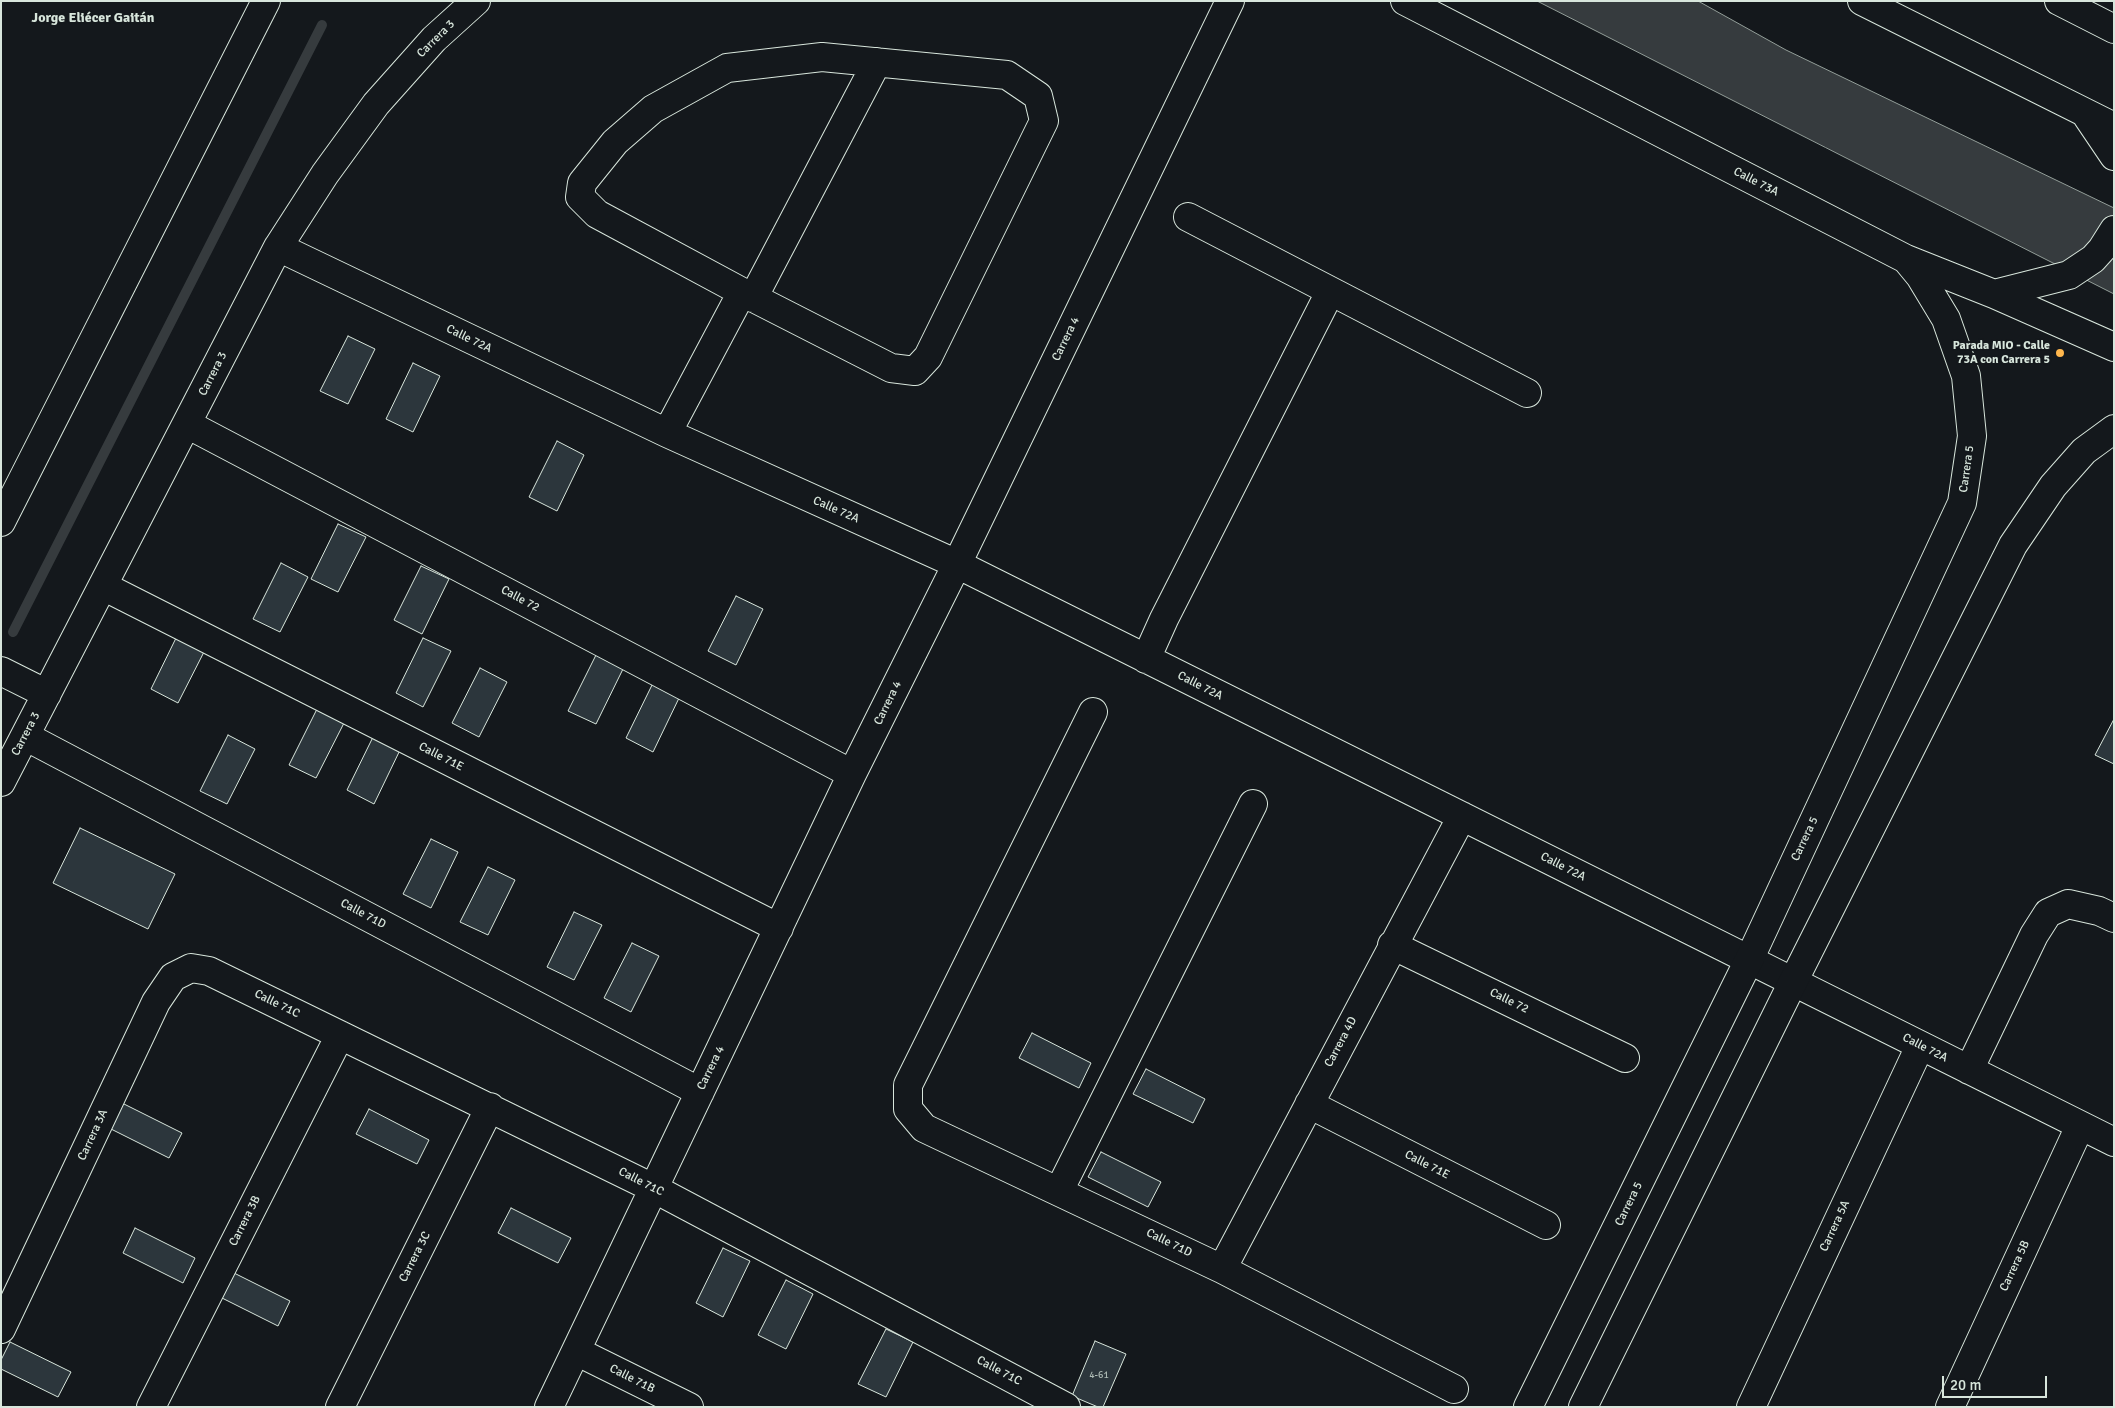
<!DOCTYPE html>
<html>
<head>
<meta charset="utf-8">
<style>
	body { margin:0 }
	#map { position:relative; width:2115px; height:1408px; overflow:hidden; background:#14181c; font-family:Signika,sans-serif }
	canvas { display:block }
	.frame { position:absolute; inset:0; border:2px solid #d8e6dc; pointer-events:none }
	.scale { position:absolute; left:1942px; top:1376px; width:105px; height:22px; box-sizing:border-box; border:2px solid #d8e6dc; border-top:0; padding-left:6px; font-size:15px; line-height:18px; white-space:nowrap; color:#d8e6dc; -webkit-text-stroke:4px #14181c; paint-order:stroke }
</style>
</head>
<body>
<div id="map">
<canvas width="2115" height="1408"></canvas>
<div class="frame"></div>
<div class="scale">20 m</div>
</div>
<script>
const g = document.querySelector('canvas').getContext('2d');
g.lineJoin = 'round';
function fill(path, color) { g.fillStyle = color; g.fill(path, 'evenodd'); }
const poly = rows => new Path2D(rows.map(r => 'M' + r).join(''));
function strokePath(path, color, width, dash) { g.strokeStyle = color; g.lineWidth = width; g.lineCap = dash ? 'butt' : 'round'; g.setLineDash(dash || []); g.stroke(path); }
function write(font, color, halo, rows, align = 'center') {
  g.font = font + ' Signika,sans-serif'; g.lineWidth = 4; g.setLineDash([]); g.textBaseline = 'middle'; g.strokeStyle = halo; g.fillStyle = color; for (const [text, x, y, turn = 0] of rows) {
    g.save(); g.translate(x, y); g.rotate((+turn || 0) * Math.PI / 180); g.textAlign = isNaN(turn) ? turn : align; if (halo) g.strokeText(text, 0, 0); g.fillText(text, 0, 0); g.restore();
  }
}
const water = poly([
	[1537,1,1698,1,1786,50,2114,208,2114,294,1537,1]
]);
const stream = poly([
	[13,632,322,25]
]);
const building = poly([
	[348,336,375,349,348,404,320,391,348,336],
	[413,363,440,376,413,432,386,419,413,363],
	[557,441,584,455,557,511,529,497,557,441],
	[338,524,366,537,338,592,311,579,338,524],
	[281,563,308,577,280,632,253,619,281,563],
	[421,566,449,579,422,634,394,620,421,566],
	[736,596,763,609,736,665,708,651,736,596],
	[178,634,206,648,178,703,151,689,178,634],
	[423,638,451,651,423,707,396,693,423,638],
	[596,655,623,669,596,724,568,711,596,655],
	[480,668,507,682,479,737,452,723,480,668],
	[653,683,680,696,653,752,626,738,653,683],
	[317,709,344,723,316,778,289,765,317,709],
	[2114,719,2114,764,2095,755,2114,719],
	[228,735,255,749,227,804,200,791,228,735],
	[374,735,401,748,374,804,347,790,374,735],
	[80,828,175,874,148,929,53,883,80,828],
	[431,839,458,852,431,908,403,894,431,839],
	[488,867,515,880,488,935,460,922,488,867],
	[574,912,602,925,574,980,547,967,574,912],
	[632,943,659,956,631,1012,604,998,632,943],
	[1032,1033,1091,1063,1079,1088,1019,1058,1032,1033],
	[1146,1069,1205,1099,1193,1123,1133,1094,1146,1069],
	[122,1103,182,1133,169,1158,109,1128,122,1103],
	[369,1109,429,1140,417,1164,356,1134,369,1109],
	[1101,1152,1161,1182,1148,1207,1088,1177,1101,1152],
	[511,1208,571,1238,558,1263,498,1233,511,1208],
	[135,1228,195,1258,183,1283,123,1253,135,1228],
	[723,1248,750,1261,723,1317,696,1303,723,1248],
	[230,1271,290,1301,278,1326,218,1296,230,1271],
	[786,1280,813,1294,786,1349,758,1335,786,1280],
	[886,1329,913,1342,886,1397,858,1384,886,1329],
	[1095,1341,1126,1354,1103,1407,1098,1407,1072,1396,1095,1341],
	[10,1342,71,1372,58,1397,1,1369,1,1360,10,1342]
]);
const minor = poly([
	[2059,1,2114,29],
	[822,57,1007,75,1038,96,1044,121,928,357,915,371,891,368,742,292,597,214,580,197,582,183,615,142,653,109,727,68,822,57],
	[1188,217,1527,393],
	[278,247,667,433,957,564,2114,1142],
	[753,298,877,62],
	[187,424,852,774],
	[667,433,742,292],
	[1,522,266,1],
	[103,586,779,928],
	[1146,659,1164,619,1330,292],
	[1,671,47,694],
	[1093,712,908,1085,908,1109,924,1128,1222,1269,1454,1389],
	[25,736,700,1092],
	[1,782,278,247,325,174,376,104,434,39,476,1],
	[1392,945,1625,1058],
	[1969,1070,2034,935,2048,913,2068,904,2099,911,2114,918],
	[1309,1104,1546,1225],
	[1059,1191,1253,804],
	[1222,1269,1462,816],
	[1,1329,156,1002,173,977,191,968,209,971,653,1188,1066,1407],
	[576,1351,689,1407],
	[151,1407,340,1035],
	[340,1407,490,1107],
	[549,1407,852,774,957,564,1230,1],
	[1751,1407,1920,1046],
	[1950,1407,2080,1126]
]);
const major = poly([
	[1405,1,1906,259,1994,294,2114,347],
	[1862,1,2114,127],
	[2087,116,2114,156],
	[1994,294,2069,275,2093,259,2102,249,2114,230],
	[1528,1407,1749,960,1962,503,1972,436,1966,376,1946,319,1920,276,1906,259],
	[1583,1407,1793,982,2013,545,2053,486,2084,451,2114,429]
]);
const markers = [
	[2060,353,5,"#ffb74d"]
];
const numberNames = [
	["4-61",1099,1375]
];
const streetNames = [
	["Carrera 3",436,39,-45],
	["Calle 73A",1756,182,27],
	["Calle 72A",469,339,26],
	["Carrera 4",1066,339,-64],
	["Carrera 3",213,374,-63],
	["Carrera 5",1967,469,-82],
	["Calle 72A",836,510,24],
	["Calle 72",520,599,28],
	["Calle 72A",1200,686,27],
	["Carrera 4",888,703,-64],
	["Carrera 3",26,734,-62],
	["Calle 71E",441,757,27],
	["Carrera 5",1805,839,-65],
	["Calle 72A",1563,867,27],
	["Calle 71D",363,914,28],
	["Calle 72",1509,1001,26],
	["Calle 71C",277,1004,26],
	["Carrera 4D",1341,1042,-62],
	["Calle 72A",1925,1048,27],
	["Carrera 4",711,1068,-64],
	["Carrera 3A",93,1135,-65],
	["Calle 71E",1427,1165,27],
	["Calle 71C",641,1182,27],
	["Carrera 5",1629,1204,-64],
	["Carrera 3B",245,1221,-63],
	["Carrera 5A",1835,1226,-65],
	["Calle 71D",1169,1243,26],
	["Carrera 3C",415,1257,-63],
	["Carrera 5B",2015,1266,-65],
	["Calle 71C",999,1371,28],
	["Calle 71B",632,1379,27]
];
const poiNames = [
	["Parada MIO - Calle",2050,346],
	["73A con Carrera 5",2050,360]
];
const neighbourhoodNames = [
	["Jorge Eliécer Gaitán",93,18]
];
fill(water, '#363b3e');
strokePath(water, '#939e99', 1);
strokePath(stream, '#363b3e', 10);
fill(building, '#2c363c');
strokePath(building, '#d8e6dc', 1);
strokePath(minor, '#d8e6dc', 30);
strokePath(major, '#d8e6dc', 30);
strokePath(minor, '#14181c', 28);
strokePath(major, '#14181c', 28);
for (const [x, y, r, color] of markers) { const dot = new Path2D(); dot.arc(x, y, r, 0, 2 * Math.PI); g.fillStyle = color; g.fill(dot); strokePath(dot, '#14181c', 2); }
write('10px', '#adbab4', null, numberNames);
write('12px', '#d8e6dc', '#14181c', streetNames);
write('bold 12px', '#d8e6dc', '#14181c', poiNames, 'right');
write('bold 14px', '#d8e6dc', '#14181c', neighbourhoodNames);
</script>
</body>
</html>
